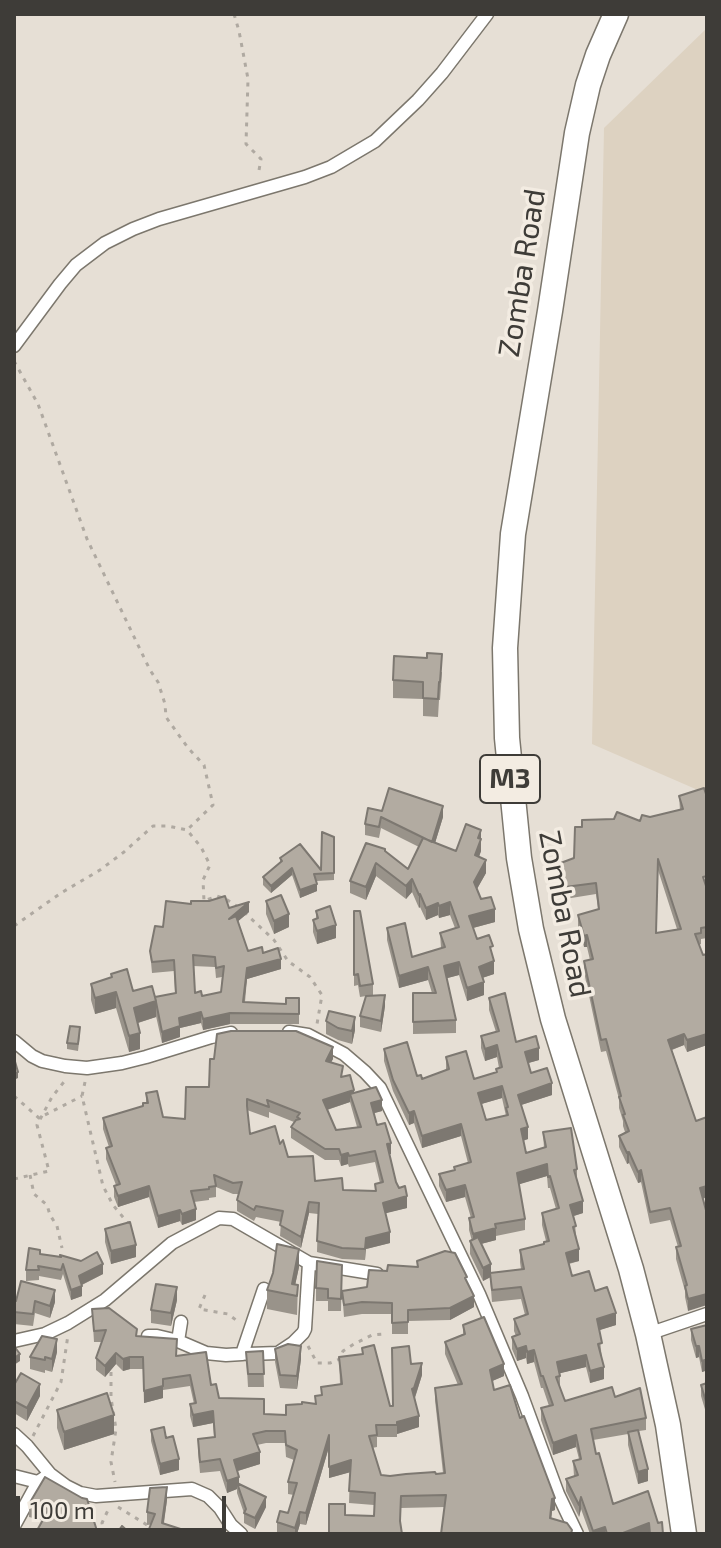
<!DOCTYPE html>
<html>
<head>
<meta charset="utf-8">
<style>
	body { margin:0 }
	#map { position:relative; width:721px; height:1548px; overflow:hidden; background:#e6dfd5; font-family:"Exo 2",sans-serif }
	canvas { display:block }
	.frame { position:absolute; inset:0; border:16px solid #3e3c38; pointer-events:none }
	.scale { position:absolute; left:16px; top:1496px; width:210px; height:36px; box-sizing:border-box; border:4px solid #3e3c38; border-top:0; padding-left:10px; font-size:24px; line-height:28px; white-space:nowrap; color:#3e3c38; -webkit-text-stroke:6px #f3ece2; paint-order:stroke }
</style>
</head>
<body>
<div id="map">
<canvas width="721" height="1548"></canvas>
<div class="frame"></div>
<div class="scale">100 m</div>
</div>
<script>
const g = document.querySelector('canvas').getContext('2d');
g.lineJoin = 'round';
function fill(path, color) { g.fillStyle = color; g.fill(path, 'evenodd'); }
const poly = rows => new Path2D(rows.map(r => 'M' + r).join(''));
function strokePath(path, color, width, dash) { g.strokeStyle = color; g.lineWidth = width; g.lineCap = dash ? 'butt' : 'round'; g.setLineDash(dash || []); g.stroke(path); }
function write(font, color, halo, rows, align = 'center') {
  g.font = font + ' "Exo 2",sans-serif'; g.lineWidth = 7; g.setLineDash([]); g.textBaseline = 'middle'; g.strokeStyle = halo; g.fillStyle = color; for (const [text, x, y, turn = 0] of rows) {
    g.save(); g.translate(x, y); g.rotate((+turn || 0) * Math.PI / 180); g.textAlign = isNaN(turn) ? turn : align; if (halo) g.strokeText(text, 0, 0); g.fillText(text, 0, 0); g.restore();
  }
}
const built = poly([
	[707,28,707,794,592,744,604,128]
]);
const path = poly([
	[234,14,239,31,248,79,246,144,261,159,258,176],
	[14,361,38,404,87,539,150,670,158,682,165,704,166,717,188,748,204,765,213,805,187,830],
	[244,912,274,940,288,961,310,977,322,995,317,1024],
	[14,926,61,893,100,870,124,852,153,826,168,826,187,830,201,847,210,865,203,880,204,901,217,896,226,899,238,907],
	[85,1082,82,1096,103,1186,113,1205,132,1228],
	[14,1096,39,1118,82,1096],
	[30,1175,34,1194,47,1205,50,1215,57,1226,62,1248],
	[14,1179,49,1171,37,1125,52,1097,67,1078],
	[205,1295,199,1309,228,1314,240,1323],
	[308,1346,317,1363,330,1363,340,1359,343,1351,354,1344,372,1335,384,1334],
	[111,1372,111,1398,116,1429,111,1462,115,1482],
	[33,1436,61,1382,68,1335],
	[118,1507,152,1528],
	[104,1534,102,1523,109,1508]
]);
const street = poly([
	[14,346,60,284,76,265,105,243,133,229,159,219,305,177,331,167,375,141,418,100,442,73,487,14],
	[289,1032,308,1035,344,1054,365,1072,380,1088,479,1294,522,1396,558,1494,577,1534],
	[14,1041,32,1056,42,1061,65,1066,87,1068,122,1063,146,1057,211,1037,231,1033],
	[181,1322,178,1341,206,1353,226,1355,242,1354,264,1289],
	[648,1334,707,1314],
	[148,1336,157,1336,178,1341],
	[14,1341,45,1334,68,1323,105,1300,172,1243,219,1218,233,1219,309,1263,377,1274],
	[248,1354,278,1353,293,1343,303,1333,305,1329,309,1263],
	[14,1434,27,1446,50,1474,66,1486,80,1493,96,1496,192,1489,208,1496,220,1508,231,1525,241,1534],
	[14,1476,38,1482],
	[14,1526,38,1482,50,1474]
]);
const highway = poly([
	[616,14,598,55,588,85,577,133,550,311,513,534,505,648,507,738,519,858,531,929,553,1019,631,1269,648,1334,668,1425,684,1534]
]);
const wall = poly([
	[442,672,440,700,439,700,438,717,423,716,423,699,393,698,393,680],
	[679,796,707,889,707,938,701,939,701,944,699,945,703,955,707,954,707,1045,687,1052,684,1045,672,1050,696,1121,707,1117,707,1197,703,1199,688,1311,685,1297,685,1291,676,1259,676,1247,678,1247,670,1220,650,1224,641,1182,638,1183,629,1163,627,1164,619,1147,619,1136,625,1132,623,1126,623,1121,619,1108,619,1099,606,1051,601,1052,584,972,584,961,590,960,587,947,584,947,578,926,578,915,598,909,596,894,565,899,558,875,558,864,574,858,640,821,680,810],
	[658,870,677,929,656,933],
	[382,811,443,817,435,843,456,851,481,830,481,851,479,857,486,873,477,889,481,899,495,922,473,928,477,939,493,957,494,974,482,978,484,995,467,1001,459,975,447,978,456,1020,456,1033,413,1034,413,993,432,993,428,980,399,988,387,940,387,928,412,957,441,948,440,933,455,928,450,915,439,918,438,915,426,920,420,907,419,908,412,892,406,899,376,876,366,900,350,893,350,881,385,852,408,869,419,847,381,828,379,838,365,835,365,824],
	[334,837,334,880,317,881,317,891,300,898,292,875,271,893,263,885,263,877,280,863,280,858,321,870],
	[266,901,289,927,274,934,266,914],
	[229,908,249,912,238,921,248,951,263,953,281,969,247,979,245,1002,286,1004,299,998,299,1024,230,1024,203,1030,201,1023,180,1028,180,1037,162,1043,156,1016,156,1017,138,1023,140,1049,129,1052,116,1008,95,1014,91,1000,91,984,111,978,111,974,133,991,155,997,175,993,174,971,152,973,150,951,163,927],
	[193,966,215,967,216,978,222,977,221,992,202,996,195,993],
	[316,911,336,938,317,944,313,932,313,920,316,918],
	[354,911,373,984,373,995,367,996,385,1006,381,1032,360,1027,360,1016,366,996,360,997,358,985,354,986],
	[489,998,516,1042,539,1060,528,1063,531,1073,552,1095,521,1105,528,1139,523,1141,526,1153,544,1148,543,1132,577,1169,577,1179,583,1213,574,1216,579,1261,569,1264,572,1276,595,1291,616,1325,599,1330,604,1379,590,1383,586,1367,560,1373,560,1387,565,1401,615,1397,646,1418,646,1430,639,1431,648,1481,638,1484,628,1445,628,1434,593,1440,596,1454,613,1504,663,1534,590,1534,581,1509,579,1517,566,1491,566,1479,574,1476,573,1461,579,1459,576,1447,553,1455,541,1420,541,1408,549,1406,543,1388,541,1388,534,1362,527,1364,526,1358,517,1361,512,1349,512,1337,516,1336,514,1331,514,1319,525,1315,521,1299,492,1302,490,1277,483,1281,470,1254,470,1241,472,1241,469,1230,469,1218,471,1218,465,1197,446,1202,439,1186,439,1174,454,1170,454,1167,468,1163,461,1136,422,1148,414,1123,409,1125,393,1091,384,1061,384,1049,417,1076,422,1079,446,1070,446,1057,474,1079,496,1072,496,1069,499,1068,497,1057,485,1061,481,1048,481,1036,496,1032,489,1010],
	[502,1098,506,1116,486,1120,481,1104],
	[547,1176,548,1188,550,1188,556,1209,542,1213,542,1225,546,1241,544,1244,520,1250,520,1262,521,1269,491,1273,481,1244,496,1240,496,1236,525,1230,525,1219,519,1184],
	[326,1021,355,1030,352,1044,338,1040,326,1034],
	[80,1034,78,1051,67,1049,67,1043],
	[333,1059,331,1062,343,1077,354,1093,382,1111,374,1113,377,1125,391,1154,389,1154,396,1182,407,1208,385,1213,390,1243,366,1249,365,1260,342,1259,317,1252,318,1214,309,1213,301,1248,280,1236,281,1222,256,1217,254,1221,237,1211,237,1200,239,1194,233,1194,216,1187,216,1197,209,1198,209,1200,194,1202,196,1220,182,1225,180,1221,158,1228,149,1197,118,1207,114,1197,114,1186,116,1185,106,1159,106,1148,109,1147,103,1129,103,1118,143,1106,146,1103,146,1093,163,1117,185,1119,209,1087],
	[350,1102,357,1127,336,1130,327,1110],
	[247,1110,269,1118,269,1112,294,1122,291,1127,291,1138,325,1160,339,1160,341,1166,348,1164,349,1167,375,1162,380,1183,375,1184,375,1191,343,1190,315,1181,288,1157,280,1144,250,1134],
	[105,1229,136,1257,111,1264,105,1242],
	[40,1254,103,1274,82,1285,82,1296,71,1300,63,1274,61,1280,39,1276,39,1280,26,1281,26,1270],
	[417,1261,467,1282,474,1307,450,1320,408,1321,408,1334,392,1334,392,1314,362,1314,344,1317,342,1291,367,1287,387,1271,417,1267],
	[342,1265,341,1311,328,1311,328,1301,316,1301,316,1288],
	[299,1267,295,1285,298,1285,297,1315,267,1309,267,1290],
	[14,1300,55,1302,50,1318,35,1313,33,1326,14,1324],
	[177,1300,171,1326,151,1323,151,1310],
	[92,1309,137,1336,177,1356,211,1385,219,1398,264,1414,286,1415,315,1404,321,1396,321,1387,340,1384,339,1357,362,1354,362,1348,390,1406,393,1406,411,1364,422,1375,415,1398,419,1427,397,1434,397,1437,377,1437,377,1447,372,1448,381,1475,390,1476,436,1474,443,1473,435,1400,435,1388,458,1385,445,1354,445,1342,463,1334,463,1325,504,1376,492,1381,494,1390,520,1418,555,1510,552,1511,551,1518,572,1534,445,1507,401,1508,400,1524,345,1515,374,1516,374,1505,349,1503,350,1472,329,1478,329,1447,306,1525,300,1524,297,1534,277,1534,277,1522,288,1513,294,1495,288,1494,288,1482,294,1460,286,1457,285,1443,266,1443,257,1445,260,1464,238,1471,239,1484,266,1507,255,1529,244,1523,244,1513,237,1493,237,1489,227,1493,220,1471,200,1473,198,1451,198,1439,214,1437,213,1423,193,1427,190,1416,190,1404,194,1404,190,1386,163,1390,163,1398,144,1403,143,1369,130,1369,123,1371,116,1364,105,1377,96,1370,96,1358,102,1342,94,1342],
	[707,1312,707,1380,705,1371,702,1372,699,1357,696,1358,691,1340,691,1329,705,1325,705,1313],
	[275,1349,301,1359,297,1389,280,1388,275,1362],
	[263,1351,264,1387,248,1387,246,1352],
	[57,1352,52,1372,45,1370,45,1373,30,1369,30,1357],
	[707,1383,707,1416,701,1396,701,1385],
	[14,1385,40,1396,27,1421,14,1413],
	[57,1410,114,1434,64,1450,57,1428],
	[151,1430,166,1438,179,1470,160,1475,151,1441],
	[45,1477,98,1534,29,1517,29,1504],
	[167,1500,164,1523,147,1525,147,1512]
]);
const shadedWall = poly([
	[443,806,443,817,432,853,432,843],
	[481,830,481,851,475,867,475,855,478,838],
	[486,860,486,873,474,894,474,882],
	[376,863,376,876,366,900,366,887],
	[292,868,292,875,271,893,271,886],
	[412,879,412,892,406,899,406,886],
	[317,884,317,891,300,898,300,890],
	[420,894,420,907,419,908,419,895],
	[249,902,249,912,229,929,229,919],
	[450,902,450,915,439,918,439,906],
	[438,903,438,915,426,920,426,908],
	[495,909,495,922,469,929,469,916],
	[289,914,289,927,274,934,274,921],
	[336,925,336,938,317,944,317,931],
	[587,935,587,947,584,947,584,936],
	[281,959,281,969,247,979,243,1013,247,968],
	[494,961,494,974,479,979,479,967],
	[459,962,459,975,444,979,444,966],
	[428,967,428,980,399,988,399,976],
	[484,982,484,995,467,1001,467,988],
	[116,992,116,1008,95,1014,95,998],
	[385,995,385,1006,381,1032,381,1021],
	[156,1001,156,1017,134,1024,134,1008],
	[201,1012,201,1023,180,1028,180,1037,162,1043,162,1032,179,1018],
	[230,1013,230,1024,203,1030,203,1019],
	[355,1017,355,1030,352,1044,352,1031],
	[140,1033,140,1049,129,1052,129,1036],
	[684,1034,684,1045,668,1051,668,1040],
	[707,1034,707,1045,687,1052,687,1040],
	[497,1045,497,1057,485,1061,485,1049],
	[333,1047,333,1059,326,1072,326,1061],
	[539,1048,539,1060,525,1064,525,1052],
	[18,1072,18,1078,14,1080,14,1073],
	[552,1083,552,1095,518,1106,518,1095],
	[502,1086,502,1098,478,1105,478,1093],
	[354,1090,354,1101,350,1094,350,1102,323,1111,323,1100],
	[382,1100,382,1111,371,1114,371,1103],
	[414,1111,414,1123,409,1125,409,1113],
	[461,1124,461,1136,422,1148,422,1136],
	[528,1127,528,1139,521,1141,521,1129],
	[391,1143,391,1154,387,1155,387,1144],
	[629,1152,629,1163,627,1164,627,1153],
	[348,1153,348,1164,341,1166,341,1155],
	[547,1164,547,1176,517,1185,517,1173],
	[641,1170,641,1182,638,1183,638,1172],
	[465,1185,465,1197,446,1202,446,1190],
	[149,1186,149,1197,118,1207,118,1196],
	[707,1186,707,1197,700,1199,700,1188],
	[407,1196,407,1208,383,1214,383,1203],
	[583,1201,583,1213,570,1217,570,1205],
	[309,1202,309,1213,301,1248,301,1237],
	[196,1209,196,1220,182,1225,182,1214],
	[180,1210,180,1221,158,1228,158,1216],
	[496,1228,496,1240,473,1246,473,1234],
	[390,1232,390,1243,366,1249,365,1260,366,1238],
	[136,1245,136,1257,111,1264,111,1251],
	[299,1249,299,1267,293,1295,292,1284],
	[579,1249,579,1261,566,1264,566,1253],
	[103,1264,103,1274,79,1286,79,1276],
	[491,1264,491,1277,483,1281,483,1268],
	[82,1286,82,1296,71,1300,71,1290],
	[177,1287,177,1300,171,1326,171,1313],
	[55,1290,55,1302,50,1318,50,1306],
	[707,1294,707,1305,688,1311,688,1299],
	[474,1296,474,1307,450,1320,450,1308],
	[616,1313,616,1325,597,1331,597,1319],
	[57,1339,57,1352,52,1372,52,1359],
	[301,1346,301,1359,297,1389,297,1376],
	[526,1346,526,1358,517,1361,517,1349],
	[696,1346,699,1346,699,1357,696,1358],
	[534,1350,534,1362,527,1364,527,1352],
	[116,1353,116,1364,105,1377,105,1366],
	[20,1354,20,1361,14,1365,14,1358],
	[586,1355,586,1367,557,1374,557,1362],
	[130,1357,130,1369,123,1371,123,1359],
	[705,1360,705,1371,702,1372,702,1361],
	[422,1363,422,1375,414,1400,412,1389],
	[504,1364,504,1376,490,1382,490,1370],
	[604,1367,604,1379,590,1383,590,1371],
	[40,1384,40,1396,27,1421,27,1408],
	[163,1386,163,1398,144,1403,144,1391],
	[213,1411,213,1423,193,1427,193,1415],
	[114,1415,114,1434,64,1450,64,1432],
	[419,1416,419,1427,397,1434,397,1422],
	[329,1435,329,1447,306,1525,306,1513],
	[576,1435,576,1447,553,1455,553,1443],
	[260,1452,260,1464,234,1472,234,1460],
	[179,1459,179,1470,160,1475,160,1464],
	[351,1460,351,1472,329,1478,329,1467],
	[648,1469,648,1481,638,1484,638,1472],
	[239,1477,239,1489,237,1483,237,1489,227,1493,227,1481],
	[167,1487,167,1500,162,1534,162,1523],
	[266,1497,266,1507,255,1529,255,1518],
	[581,1497,581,1509,579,1517,579,1505],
	[555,1498,555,1510,552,1511,550,1530,552,1499],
	[300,1512,300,1524,297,1534,295,1534,295,1528],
	[649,1523,649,1534,623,1534,623,1533],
	[605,1527,605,1534,593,1534,593,1531]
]);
const building = poly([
	[427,653,442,654,440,682,439,682,438,699,423,698,423,682,393,680,394,656,427,658,427,653],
	[389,788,443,806,432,842,381,817,379,827,365,824,368,808,382,811,389,788],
	[704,788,707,797,707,876,703,877,707,889,707,927,701,928,701,933,695,934,703,955,707,954,707,1034,687,1040,684,1034,668,1040,696,1121,707,1117,707,1186,700,1188,707,1214,707,1294,688,1299,685,1286,687,1285,676,1247,681,1246,670,1208,650,1212,641,1170,638,1172,629,1152,627,1153,619,1136,629,1131,623,1115,625,1114,619,1097,621,1096,606,1039,601,1040,584,961,593,959,587,935,584,936,578,915,599,909,596,883,565,887,558,864,574,858,575,827,582,827,582,820,614,819,617,812,640,821,642,815,650,817,683,809,679,796,704,788],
	[658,859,681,929,656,933,658,859],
	[466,824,481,830,478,838,481,839,475,855,486,860,474,882,481,899,491,897,495,909,469,916,477,939,489,935,493,946,490,947,494,961,479,967,484,982,467,988,459,962,444,966,456,1020,413,1022,413,993,436,993,428,967,399,976,387,928,405,923,412,957,445,947,440,933,459,927,450,902,439,906,438,903,426,908,420,894,419,895,412,879,406,886,376,863,366,887,350,881,366,843,385,849,385,851,408,869,423,838,456,851,466,824],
	[322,832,334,837,334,873,314,874,317,884,300,890,292,868,271,886,263,877,282,861,280,858,300,844,321,870,322,832],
	[281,895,289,914,274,921,266,901,281,895],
	[225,896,229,908,249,902,229,919,236,916,248,951,262,947,263,953,278,948,281,959,247,968,243,1002,286,1004,286,998,299,998,299,1014,230,1013,203,1019,201,1012,179,1018,180,1026,162,1032,155,997,176,993,174,960,152,962,150,951,155,926,163,927,166,901,191,904,191,901,209,901,225,896],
	[193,955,215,957,216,968,224,966,221,992,202,996,201,991,195,993,193,955],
	[330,906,336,925,317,931,313,920,318,918,316,911,330,906],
	[354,911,360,911,373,984,360,986,358,974,354,975,354,911],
	[127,969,133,991,152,986,156,1001,134,1008,140,1033,129,1036,116,992,95,998,91,984,112,977,111,974,127,969],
	[505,993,516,1042,536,1036,539,1048,525,1052,531,1073,547,1068,552,1083,518,1095,528,1127,521,1129,526,1153,546,1147,543,1132,571,1128,577,1169,574,1170,583,1201,570,1205,576,1226,573,1227,579,1249,566,1253,572,1276,589,1271,595,1291,607,1287,616,1313,597,1319,602,1343,598,1344,604,1367,590,1371,586,1355,557,1362,560,1376,556,1377,565,1401,612,1387,615,1397,640,1388,646,1418,591,1429,596,1454,599,1453,613,1504,648,1491,658,1523,662,1522,663,1534,650,1534,649,1523,623,1533,623,1534,607,1534,605,1527,593,1531,581,1497,579,1505,566,1479,578,1475,573,1461,581,1459,576,1435,553,1443,541,1408,553,1405,543,1376,541,1376,534,1350,527,1352,526,1346,517,1349,512,1337,520,1334,514,1319,528,1314,521,1287,492,1290,490,1273,524,1269,520,1250,544,1244,544,1242,549,1241,542,1213,559,1208,550,1176,548,1177,547,1164,517,1173,525,1219,495,1224,496,1228,473,1234,469,1218,474,1217,465,1185,446,1190,439,1174,455,1170,454,1167,471,1162,461,1124,422,1136,414,1111,409,1113,393,1080,384,1049,407,1042,417,1076,421,1075,422,1079,449,1069,446,1057,466,1051,474,1079,497,1072,496,1069,502,1067,497,1045,485,1049,481,1036,499,1031,489,998,505,993],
	[502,1086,508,1107,506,1108,508,1115,486,1120,478,1093,502,1086],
	[385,995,381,1021,360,1016,366,996,385,995],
	[329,1011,355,1017,352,1031,338,1028,326,1021,329,1011],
	[70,1026,80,1027,78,1044,67,1043,70,1026],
	[231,1031,296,1031,333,1047,326,1061,343,1066,341,1077,350,1075,354,1090,323,1100,336,1130,361,1127,350,1094,376,1087,382,1100,371,1103,377,1125,385,1123,391,1143,387,1144,396,1182,399,1188,405,1186,407,1196,383,1203,390,1232,366,1238,365,1249,342,1248,317,1241,319,1203,309,1202,301,1237,280,1225,283,1211,256,1206,254,1210,237,1200,242,1182,233,1183,214,1175,216,1186,209,1187,209,1189,191,1191,196,1209,182,1214,180,1210,158,1216,149,1186,118,1196,114,1186,120,1184,106,1148,112,1146,103,1118,143,1106,143,1103,148,1103,146,1093,157,1091,163,1117,185,1119,186,1087,209,1087,210,1059,214,1059,217,1034,231,1031],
	[247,1099,269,1107,267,1100,300,1113,297,1117,300,1119,296,1120,291,1127,325,1149,339,1149,341,1155,348,1153,349,1156,375,1151,383,1182,375,1184,376,1191,343,1190,342,1178,315,1181,313,1156,288,1157,283,1140,280,1144,275,1126,250,1134,247,1106,247,1099],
	[14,1058,18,1072,14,1073,14,1058],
	[130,1222,136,1245,111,1251,105,1229,130,1222],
	[478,1237,491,1264,483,1268,470,1241,478,1237],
	[277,1244,299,1249,292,1284,298,1285,297,1296,267,1290,273,1273,277,1244],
	[29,1248,40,1250,40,1254,61,1257,60,1255,81,1261,97,1252,103,1264,79,1276,82,1286,71,1290,63,1264,61,1270,38,1266,39,1270,26,1270,29,1248],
	[445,1251,455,1253,467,1277,465,1278,474,1296,450,1308,408,1310,408,1322,392,1323,392,1303,362,1302,344,1305,342,1291,367,1287,369,1270,387,1271,388,1265,418,1267,417,1261,445,1251],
	[317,1261,342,1265,341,1299,328,1298,328,1289,316,1288,317,1261],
	[21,1281,55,1290,50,1306,35,1301,33,1314,14,1312,14,1300,16,1301,21,1281],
	[156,1284,177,1287,171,1313,151,1310,156,1284],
	[109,1308,137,1329,136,1336,177,1339,176,1356,206,1352,211,1385,216,1384,219,1398,264,1399,264,1414,286,1415,286,1405,302,1404,302,1402,316,1404,315,1396,322,1395,321,1387,342,1384,339,1357,363,1354,362,1348,374,1345,390,1406,393,1406,392,1348,409,1346,411,1364,422,1363,414,1388,412,1389,419,1416,397,1422,397,1425,376,1425,377,1435,369,1436,381,1475,390,1476,406,1474,435,1472,436,1474,445,1473,435,1388,462,1384,445,1342,465,1334,463,1325,484,1317,504,1364,490,1370,494,1390,510,1385,520,1418,524,1416,555,1498,552,1499,550,1518,567,1523,572,1530,571,1534,441,1534,446,1495,401,1496,400,1521,402,1534,329,1534,329,1504,345,1504,345,1515,374,1516,375,1493,349,1491,351,1460,329,1467,329,1435,306,1513,300,1512,295,1528,277,1522,280,1511,288,1513,297,1483,288,1482,297,1450,286,1445,285,1431,266,1431,253,1434,260,1452,234,1460,239,1477,227,1481,220,1459,200,1462,198,1439,215,1437,213,1411,193,1415,190,1404,196,1403,190,1375,163,1379,163,1386,144,1391,143,1357,130,1357,123,1359,116,1353,105,1366,96,1358,106,1330,94,1331,92,1309,109,1308],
	[707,1325,707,1368,705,1360,702,1361,699,1346,696,1346,691,1329,707,1325],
	[42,1336,57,1339,52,1359,45,1357,45,1360,30,1357,42,1336],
	[288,1344,301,1346,297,1376,280,1375,275,1349,288,1344],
	[14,1346,20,1354,14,1358,14,1346],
	[263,1351,264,1374,248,1374,246,1352,263,1351],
	[21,1373,40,1384,27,1408,14,1401,14,1385,21,1373],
	[707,1383,707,1405,701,1385,707,1383],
	[107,1393,114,1415,64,1432,57,1410,107,1393],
	[164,1427,166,1438,173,1436,179,1459,160,1464,151,1430,164,1427],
	[638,1430,648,1469,638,1472,628,1432,638,1430],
	[45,1477,82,1498,87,1499,98,1534,35,1534,49,1509,29,1504,45,1477],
	[237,1483,266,1497,255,1518,244,1513,246,1509,237,1483],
	[167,1487,162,1523,196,1534,147,1534,155,1514,147,1512,150,1488,167,1487],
	[122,1526,131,1534,116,1534,122,1526]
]);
const shields = [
	[510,779,60]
];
const shieldNames = [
	["M3",510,779]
];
const streetNames = [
	["Zomba Road",522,273,-81],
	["Zomba Road",565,914,79]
];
fill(built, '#ddd2c1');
strokePath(street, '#7c776d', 15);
strokePath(highway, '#7c776d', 27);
strokePath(path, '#afa9a1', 3, [4, 6]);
strokePath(street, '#fff', 12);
strokePath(highway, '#fff', 24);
fill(wall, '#99938a');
fill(shadedWall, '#7d7871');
fill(building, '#b2aba1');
strokePath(building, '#7d7871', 2);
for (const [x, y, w] of shields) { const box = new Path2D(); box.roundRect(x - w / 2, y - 24, w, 48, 6); g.fillStyle = '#f3ece2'; g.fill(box); strokePath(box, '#3e3c38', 2); }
write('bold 28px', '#3e3c38', null, shieldNames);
write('30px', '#3e3c38', '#f3ece2', streetNames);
</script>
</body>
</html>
